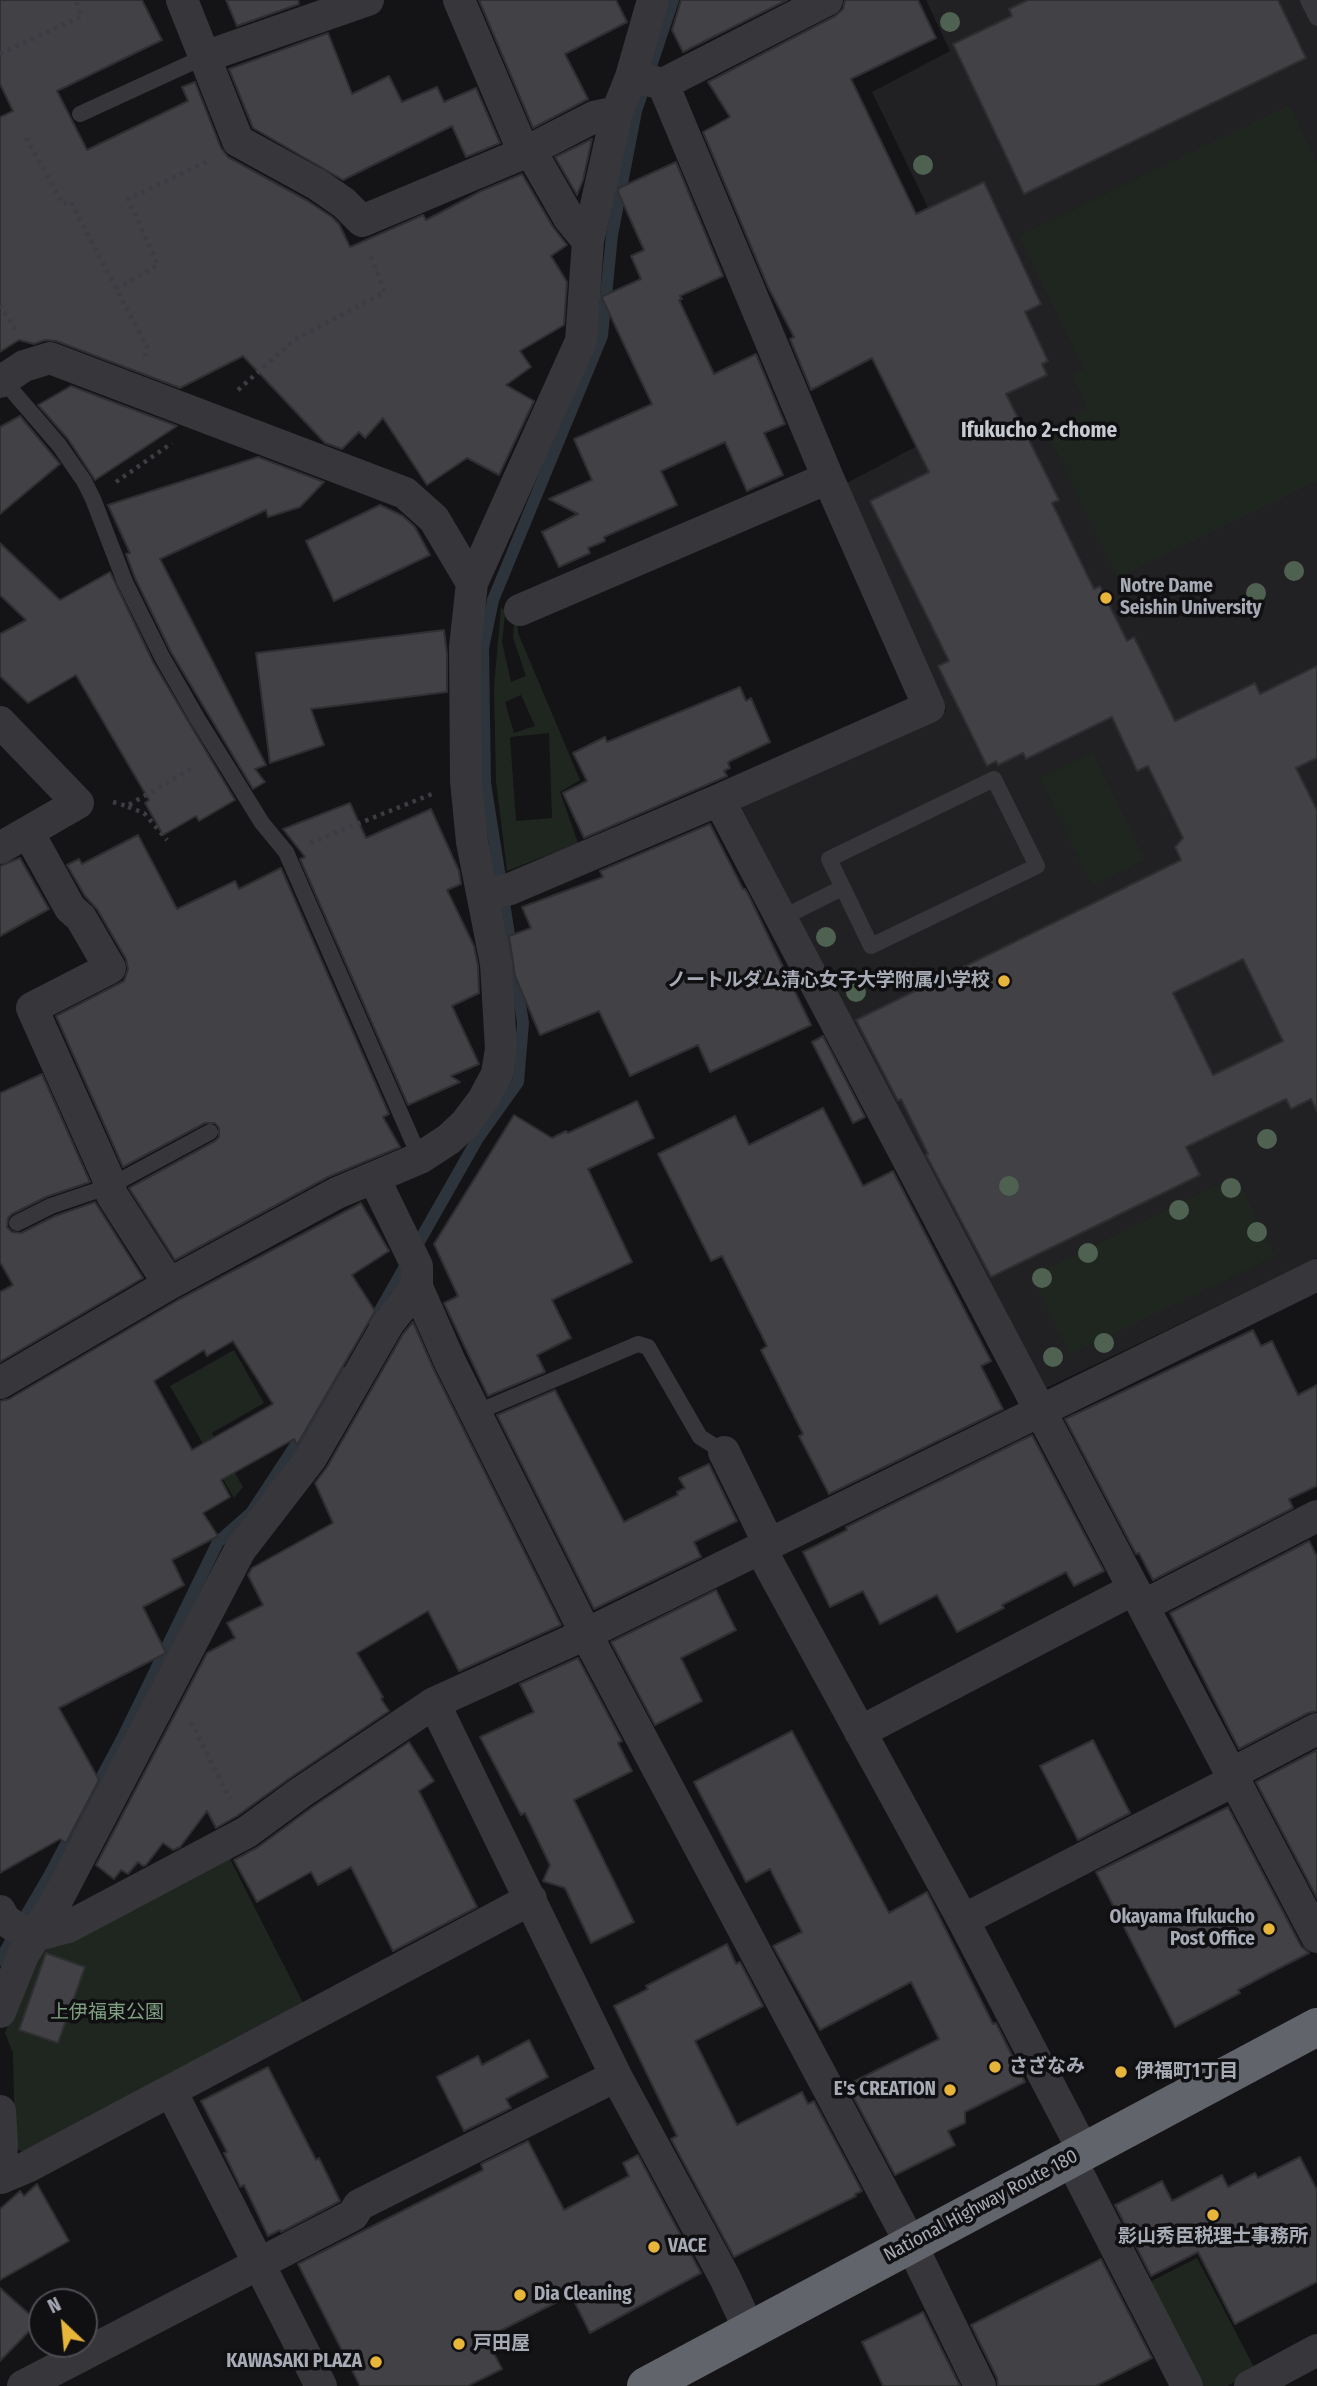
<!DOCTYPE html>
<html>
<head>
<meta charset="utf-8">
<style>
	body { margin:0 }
	#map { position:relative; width:1317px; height:2386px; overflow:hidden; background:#141416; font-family:"Fira Sans Condensed",sans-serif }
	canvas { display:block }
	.north { position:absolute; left:28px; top:2288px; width:70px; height:70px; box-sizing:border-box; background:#100f11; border:2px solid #4c4d53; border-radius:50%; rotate:334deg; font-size:19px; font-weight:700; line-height:28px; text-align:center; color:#a7abb6 }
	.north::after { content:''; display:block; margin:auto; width:24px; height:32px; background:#e8b53b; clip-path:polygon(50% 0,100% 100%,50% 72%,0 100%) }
</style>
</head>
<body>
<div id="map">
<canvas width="1317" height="2386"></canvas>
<div class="north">N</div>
</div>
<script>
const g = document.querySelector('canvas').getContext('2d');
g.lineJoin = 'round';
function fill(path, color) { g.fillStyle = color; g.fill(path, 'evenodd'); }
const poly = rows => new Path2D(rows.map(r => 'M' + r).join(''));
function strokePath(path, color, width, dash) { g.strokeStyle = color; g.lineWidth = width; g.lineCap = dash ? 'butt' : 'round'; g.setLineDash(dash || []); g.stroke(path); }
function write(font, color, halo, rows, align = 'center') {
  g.font = font + ' "Fira Sans Condensed","Noto Sans JP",sans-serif'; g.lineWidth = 7; g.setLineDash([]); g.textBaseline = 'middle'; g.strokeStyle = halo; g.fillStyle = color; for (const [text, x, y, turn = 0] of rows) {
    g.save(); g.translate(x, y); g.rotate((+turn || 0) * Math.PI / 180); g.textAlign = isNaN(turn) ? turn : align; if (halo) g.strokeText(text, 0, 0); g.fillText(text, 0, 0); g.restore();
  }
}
const built = poly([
	[926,0,1317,0,1317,1258,1042,1390,740,805,946,711,845,484,1008,398,943,264,953,259,872,92,950,51]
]);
const green = poly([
	[1289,105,1317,162,1317,481,1118,578,1046,430,1088,409,1072,375,1084,369,1019,236],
	[501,608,517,614,518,633,580,780,560,792,578,843,507,871,496,781,494,687],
	[505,615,514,619,513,637,526,676,511,682,502,642],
	[521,695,535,726,514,733,505,702],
	[549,733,552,818,516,821,510,737],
	[1093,753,1145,860,1092,885,1040,778],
	[1236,1176,1275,1256,1070,1355,1032,1276],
	[234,1350,264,1403,212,1433,243,1487,234,1498,170,1386],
	[228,1855,303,2003,23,2152,15,2148,13,2053,5,2033,37,1946],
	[1197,2258,1256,2371,1227,2386,1197,2386,1144,2285]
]);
const stream = poly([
	[374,1321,478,1138,518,1082,523,1023,485,783,483,648,493,600,602,336,612,235,636,111,673,0],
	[0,1960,49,1876,124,1735,218,1542,251,1513,343,1373]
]);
const building = poly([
	[0,0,142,0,162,40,57,91,87,150,188,101,182,87,195,82,221,148,228,157,308,201,332,217,339,224,350,247,423,215,426,220,481,191,522,174,553,227,567,245,551,256,567,282,564,325,520,351,531,367,506,385,534,401,499,475,467,458,427,485,383,418,365,438,359,432,342,449,325,443,243,356,180,388,56,341,45,340,34,344,19,340,0,352,0,117,13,111,0,84,0,0],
	[226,0,298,0,299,4,237,26,226,0],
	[479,0,616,0,627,22,565,54,588,99,533,128,479,0],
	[681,0,787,0,683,52,672,30,681,0],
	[845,0,918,0,936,38,851,79,916,214,984,182,1041,304,1025,312,1048,361,1042,364,1047,375,1006,394,1059,500,1052,503,1094,589,1100,586,1127,641,1134,637,1175,721,1255,683,1260,694,1317,666,1317,758,1296,768,1317,810,1317,1111,1311,1099,1291,1109,1286,1099,1186,1147,1200,1175,991,1277,926,1155,928,1154,901,1099,898,1101,856,1020,1181,860,1175,847,1183,838,1148,766,1137,771,1112,717,1026,759,1023,753,998,765,996,761,987,766,938,666,949,661,870,501,929,472,872,358,811,390,790,339,794,337,768,287,703,132,730,117,708,82,835,16,843,9,845,0],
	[1243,959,1283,1041,1213,1075,1173,993,1243,959],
	[1028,0,1278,0,1306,58,1024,194,953,44,1012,16,1009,9,1028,0],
	[328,33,352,94,389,76,402,102,437,87,444,102,476,88,500,143,466,157,452,126,343,180,253,128,229,69,328,33],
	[592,139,583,180,577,195,555,157,592,139],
	[676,162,723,276,680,296,682,299,679,300,714,374,756,354,785,424,764,433,783,475,747,491,725,442,661,471,677,505,604,537,605,541,588,548,590,553,559,567,542,532,578,514,549,499,592,480,574,439,652,404,602,298,603,296,641,279,631,256,644,250,618,192,619,188,676,162],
	[71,386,177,426,95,480,68,439,38,405,71,386],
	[20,416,60,464,0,514,0,427,20,416],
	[258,457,324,482,300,507,268,517,266,510,160,559,266,765,255,769,265,782,253,789,171,652,135,578,126,554,130,553,108,505,258,457],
	[380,505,403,516,415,527,430,555,334,601,306,541,380,505],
	[0,543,60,600,110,572,153,662,235,800,199,821,196,816,163,835,145,803,149,800,76,675,28,703,0,676,0,634,26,620,0,595,0,543],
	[444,630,447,654,447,692,311,709,324,745,270,763,256,653,444,630],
	[740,687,746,701,751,698,770,742,730,761,728,763,730,768,724,771,727,776,584,838,563,793,587,781,573,753,605,737,607,742,740,687],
	[350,803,366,838,431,809,459,871,461,884,447,890,474,946,478,966,479,993,452,1006,479,1064,451,1076,460,1082,408,1105,300,859,305,857,283,829,350,803],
	[710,824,743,889,745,889,749,896,811,1025,710,1072,698,1045,630,1076,599,1011,540,1035,515,976,509,936,531,928,522,907,603,877,600,871,710,824],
	[138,835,177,909,235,881,239,889,281,868,389,1114,383,1117,400,1147,328,1177,175,1260,129,1188,215,1141,219,1137,219,1128,215,1123,205,1123,123,1167,56,1016,124,981,128,969,126,959,97,909,85,896,67,865,79,859,82,864,138,835],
	[20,858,49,909,0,936,0,866,20,858],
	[823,1036,865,1117,853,1123,812,1042,823,1036],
	[42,1074,90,1182,46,1197,12,1214,8,1218,7,1227,12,1232,21,1233,55,1216,95,1202,143,1278,0,1362,0,1292,13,1285,0,1262,0,1093,42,1074],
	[637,1101,654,1138,588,1169,632,1262,552,1300,571,1338,537,1355,545,1372,488,1396,444,1303,458,1296,434,1244,514,1115,552,1138,566,1131,568,1133,637,1101],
	[823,1108,863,1186,893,1171,991,1361,981,1366,1003,1409,829,1494,799,1436,803,1434,761,1350,767,1346,722,1256,711,1261,658,1154,735,1116,749,1145,823,1108],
	[361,1203,389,1251,352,1275,375,1311,297,1445,294,1439,221,1480,230,1497,203,1513,218,1536,172,1560,184,1585,143,1607,166,1653,59,1708,99,1780,66,1843,60,1839,0,1873,0,1401,9,1399,178,1300,361,1203],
	[233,1341,273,1404,192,1450,154,1381,204,1350,207,1356,233,1341],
	[413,1322,434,1370,561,1625,459,1671,428,1611,357,1653,383,1697,381,1699,389,1711,290,1778,237,1816,216,1828,207,1811,180,1847,173,1850,163,1843,146,1865,143,1866,138,1862,128,1874,121,1870,114,1879,96,1865,207,1653,235,1638,227,1623,263,1605,248,1575,252,1568,333,1523,315,1483,327,1467,403,1334,413,1322],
	[1253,1330,1261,1346,1272,1341,1298,1395,1317,1385,1317,1486,1289,1499,1293,1508,1153,1580,1139,1553,1136,1554,1065,1419,1253,1330],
	[555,1390,624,1522,678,1495,677,1492,685,1488,679,1478,709,1464,737,1521,694,1542,701,1557,594,1609,497,1415,555,1390],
	[1032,1435,1104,1571,1074,1586,1066,1572,1002,1605,1004,1608,957,1632,937,1595,880,1624,863,1591,830,1607,803,1552,847,1530,846,1527,1032,1435],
	[1309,1541,1317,1556,1317,1711,1308,1713,1239,1749,1170,1613,1309,1541],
	[716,1590,736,1630,681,1658,702,1701,655,1725,611,1642,716,1590],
	[578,1658,622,1741,618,1743,632,1771,574,1800,634,1922,591,1943,565,1888,543,1881,550,1865,525,1813,521,1815,480,1737,534,1712,520,1684,578,1658],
	[792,1731,889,1913,927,1892,993,2024,996,2023,1025,2082,965,2112,965,2123,948,2131,955,2145,895,2175,847,2085,939,2039,911,1982,820,2030,773,1946,802,1932,770,1869,746,1882,694,1782,792,1731],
	[1093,1740,1130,1813,1078,1840,1040,1766,1093,1740],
	[409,1742,434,1781,419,1791,477,1907,393,1951,351,1867,318,1885,311,1872,257,1902,234,1860,258,1847,311,1808,409,1742],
	[1317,1750,1317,1898,1256,1782,1317,1750],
	[1228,1807,1301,1946,1309,1953,1268,1974,1238,1990,1240,1993,1175,2027,1096,1872,1228,1807],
	[727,1944,736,1964,740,1962,763,2006,695,2041,737,2125,802,2092,808,2104,814,2101,862,2191,855,2194,856,2196,734,2257,671,2139,677,2136,614,2006,648,1989,646,1986,727,1944],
	[46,1953,85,1967,58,2043,19,2030,46,1953],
	[529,2040,548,2077,506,2099,511,2108,464,2131,437,2077,478,2056,482,2065,529,2040],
	[268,2067,316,2160,319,2158,340,2201,281,2232,280,2230,268,2236,244,2185,240,2187,238,2182,224,2153,227,2152,201,2101,268,2067],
	[528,2141,564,2210,629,2176,623,2163,638,2155,701,2273,590,2333,571,2295,486,2338,502,2369,468,2386,360,2386,298,2264,483,2170,481,2164,528,2141],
	[1300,2157,1317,2190,1317,2282,1235,2324,1198,2252,1151,2276,1115,2205,1162,2181,1172,2201,1222,2175,1228,2187,1255,2173,1258,2178,1300,2157],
	[37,2184,69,2241,0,2280,0,2209,20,2191,24,2196,37,2184],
	[1101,2259,1152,2358,1096,2386,998,2386,997,2378,971,2325,1101,2259],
	[0,2288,38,2322,0,2361,0,2288],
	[923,2312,960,2386,883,2386,862,2342,923,2312]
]);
const path = poly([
	[0,54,82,16,75,0],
	[26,138,63,204,70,201,147,347,145,356],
	[116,289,158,265,128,199,210,160],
	[0,305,17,332],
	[238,390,294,340,385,292,370,255],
	[116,482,172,443],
	[113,802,127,806,194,767],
	[128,807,144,813,167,840],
	[310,843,432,794],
	[191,1722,230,1799]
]);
const lane = poly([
	[1308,0,1317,18],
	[80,114,204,57],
	[3,380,59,445,84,481,93,499,125,582,162,657,197,718,262,823,286,852,420,1158],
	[994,779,1037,866,871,946,829,859,994,779],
	[780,919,842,888],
	[17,1223,51,1206,110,1186,210,1132],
	[475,1413,638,1344,648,1347,700,1437,724,1452]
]);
const street = poly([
	[182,0,238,141,318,185,344,203,362,221,524,153,594,117,617,112],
	[459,0,524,153],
	[204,57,368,0],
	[643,79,663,84,827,0],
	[588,241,617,112,631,77,653,0],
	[0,382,24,366,50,358,405,493,434,519,472,583],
	[520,610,828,478],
	[0,722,78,803,0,848],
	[719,800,1317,1937],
	[28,832,70,908,81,918,110,968,32,1008,108,1178,112,1195,169,1284],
	[483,896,510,889,719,800,929,707,828,478,663,84],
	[374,1178,417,1266,417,1287,450,1362,586,1634,911,2244,980,2386],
	[0,1383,169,1284,337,1193,420,1158,449,1139,465,1124,483,1100,497,1074,501,1049,496,964,472,842,466,781,465,647,472,583,581,341,588,241,569,218,530,150],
	[724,1452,769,1544],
	[760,1548,963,1920,1084,2152],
	[1143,1606,1317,1516],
	[434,1703,616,2076,725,2278,750,2331],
	[860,1732,1134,1589],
	[1231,1774,1317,1729],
	[0,1911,5,1920,23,1932,34,1936,68,1927,247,1832,300,1793,434,1703,586,1634,1317,1275],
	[963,1920,1235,1780],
	[0,2012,23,1955,56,1902,240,1550,311,1458,388,1324,417,1287],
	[171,2091,321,2386],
	[0,2111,2,2144,0,2178],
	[1070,2158,1187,2386],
	[1,2178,27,2167,531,1899],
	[23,2386,353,2215,359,2205,616,2076],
	[1250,2386,1317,2350]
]);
const highway = poly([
	[646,2386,1317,2027]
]);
const trees = [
	[950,22],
	[923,165],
	[1294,571],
	[1256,593],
	[826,937],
	[856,992],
	[1267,1139],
	[1009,1186],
	[1231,1188],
	[1179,1210],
	[1257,1232],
	[1088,1253],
	[1042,1278],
	[1104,1343],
	[1053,1357]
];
const markers = [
	[1106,598,7,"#e8b53b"],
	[1004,981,7,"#e8b53b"],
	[1269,1929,7,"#e8b53b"],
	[995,2067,7,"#e8b53b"],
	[1121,2072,7,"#e8b53b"],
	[950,2090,7,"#e8b53b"],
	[1213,2215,7,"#e8b53b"],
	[654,2247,7,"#e8b53b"],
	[520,2295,7,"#e8b53b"],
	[459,2344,7,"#e8b53b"],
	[376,2362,7,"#e8b53b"]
];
const poiNames = [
	["Notre Dame",1120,587],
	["Seishin University",1120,609],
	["ノートルダム清心女子大学附属小学校",990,981,"right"],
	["Okayama Ifukucho",1255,1918,"right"],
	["Post Office",1255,1940,"right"],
	["さざなみ",1009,2067],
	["伊福町1丁目",1135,2072],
	["E's CREATION",936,2090,"right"],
	["影山秀臣税理士事務所",1213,2237,"center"],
	["VACE",668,2247],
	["Dia Cleaning",534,2295],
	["戸田屋",473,2344],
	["KAWASAKI PLAZA",362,2362,"right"]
];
const parkNames = [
	["上伊福東公園",107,2013]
];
const streetNames = [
	["National Highway Route 180",981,2206,-28]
];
const neighbourhoodNames = [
	["Ifukucho 2-chome",1039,431]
];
fill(built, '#212023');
fill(green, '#1f2620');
strokePath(stream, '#2d343b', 12);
fill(building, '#414146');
strokePath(building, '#2f2f32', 2);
strokePath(path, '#3c3d42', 4.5, [3.5, 5]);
strokePath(lane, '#36363b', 16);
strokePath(street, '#36363b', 32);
strokePath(highway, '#62646c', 38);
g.fillStyle = '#4f6151';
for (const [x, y] of trees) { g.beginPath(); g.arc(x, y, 10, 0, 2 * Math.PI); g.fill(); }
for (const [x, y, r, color] of markers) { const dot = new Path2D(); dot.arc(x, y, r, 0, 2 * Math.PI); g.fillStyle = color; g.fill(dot); strokePath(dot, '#100f11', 2.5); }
write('bold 19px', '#a7abb6', '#100f11', poiNames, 'left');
write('19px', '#7fa082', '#100f11', parkNames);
write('19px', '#a7abb6', '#100f11', streetNames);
write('bold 21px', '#c8cad2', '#100f11', neighbourhoodNames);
</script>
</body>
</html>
